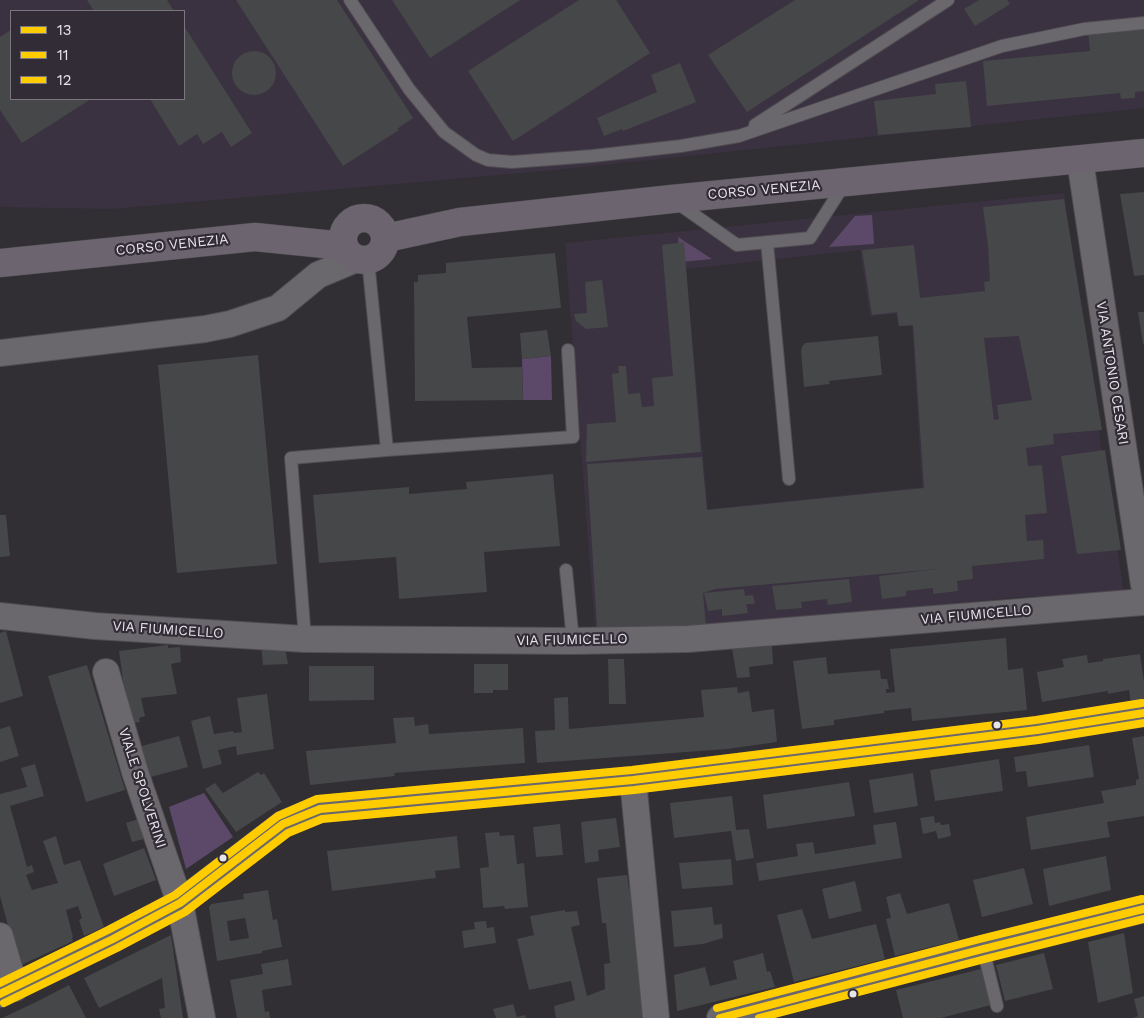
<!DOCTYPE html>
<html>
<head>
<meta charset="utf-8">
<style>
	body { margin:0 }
	#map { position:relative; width:1144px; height:1018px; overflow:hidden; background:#312e34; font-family:"Work Sans",sans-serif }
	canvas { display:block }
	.legend { position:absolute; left:10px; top:10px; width:175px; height:90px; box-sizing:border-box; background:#322c36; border:1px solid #7b767e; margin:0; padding:6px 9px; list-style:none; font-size:15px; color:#e8e4ea }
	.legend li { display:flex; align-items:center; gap:10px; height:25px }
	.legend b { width:25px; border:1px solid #7b767e }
</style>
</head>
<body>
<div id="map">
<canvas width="1144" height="1018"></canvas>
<ul class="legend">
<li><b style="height:6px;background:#fc0"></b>13</li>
<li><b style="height:6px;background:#fc0"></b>11</li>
<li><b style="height:6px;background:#fc0"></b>12</li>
</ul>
</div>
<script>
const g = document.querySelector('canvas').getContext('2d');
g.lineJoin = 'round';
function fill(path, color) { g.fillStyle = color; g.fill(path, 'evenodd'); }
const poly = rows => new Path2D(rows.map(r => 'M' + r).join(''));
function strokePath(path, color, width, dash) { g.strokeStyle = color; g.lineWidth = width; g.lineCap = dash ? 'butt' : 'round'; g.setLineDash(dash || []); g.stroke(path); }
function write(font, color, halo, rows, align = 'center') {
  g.font = font + ' "Work Sans",sans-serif'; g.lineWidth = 4.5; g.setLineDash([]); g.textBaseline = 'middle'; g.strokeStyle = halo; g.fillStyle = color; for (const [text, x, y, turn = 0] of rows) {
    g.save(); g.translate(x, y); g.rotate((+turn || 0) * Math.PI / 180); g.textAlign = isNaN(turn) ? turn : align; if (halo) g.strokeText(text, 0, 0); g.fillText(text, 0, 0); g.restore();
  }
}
const built = poly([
	[0,0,1144,0,1144,108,555,170,112,209,0,207],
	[11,11,184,11,184,99,11,99],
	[1064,193,1089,369,1124,593,1019,597,790,621,595,630,565,243],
	[860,250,870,316,896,314,898,326,912,326,922,487,708,509,686,269]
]);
const green = poly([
	[872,215,874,244,829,247,855,216],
	[678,237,712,259,681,262],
	[551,356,552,400,523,400,522,359],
	[204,793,233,837,186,869,169,807]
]);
const building = poly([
	[87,0,167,0,174,11,94,11],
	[236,0,337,0,413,118,397,129,399,130,343,166],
	[392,0,520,0,430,58],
	[579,0,616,0,650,53,513,141,468,71],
	[795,0,919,0,747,112,708,55],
	[979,0,1007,0,1010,4,975,26,964,9],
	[1144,25,1144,91,1135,92,1135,98,1121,99,1120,93,987,106,983,61,1090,51,1088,30],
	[184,26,252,133,231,147,222,132,203,144,197,134,179,146,150,99,184,99],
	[11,30,11,99,91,99,22,143,0,110,0,37],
	'232 73a22 22 0 1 1 44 0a22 22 0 1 1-44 0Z',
	[680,63,696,102,623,131,622,129,604,136,597,118,657,92,651,75],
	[966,81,971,127,878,135,874,101,936,94,935,84],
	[1144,192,1144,275,1134,276,1120,194],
	[1064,199,1102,430,1053,434,1054,444,1026,448,1028,466,1042,465,1047,513,1025,515,1027,541,1043,540,1044,559,972,566,973,579,957,581,958,591,933,594,933,588,906,591,906,596,882,599,879,576,937,569,715,589,703,593,706,627,597,628,587,464,702,457,707,510,924,488,913,325,899,326,897,312,872,315,862,250,914,245,920,298,985,291,984,282,990,281,988,246,983,207],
	[1019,336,1032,400,997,405,999,419,994,420,984,338],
	[684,242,701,452,586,462,587,424,616,422,612,374,619,373,618,366,626,366,628,394,640,393,642,407,654,406,652,378,673,376,662,245],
	[555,253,561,308,467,317,472,368,522,367,523,400,415,401,414,282,418,282,418,275,446,273,446,263],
	[602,280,608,327,586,329,576,321,574,314,587,313,585,282],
	[1138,312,1144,312,1144,344,1143,344],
	[547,330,551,356,522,359,520,333],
	[878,336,882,375,829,381,830,384,804,387,801,351,802,347,805,343],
	[258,355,277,564,177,573,158,365],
	[1105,450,1121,550,1077,554,1061,456],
	[553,474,560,546,484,552,487,592,399,599,396,557,319,563,313,495,409,487,409,494,467,489,466,482],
	[0,515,6,515,10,556,0,557],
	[849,579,852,602,828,605,827,599,801,602,802,608,776,610,772,586],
	[744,589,745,596,753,595,755,604,746,604,748,613,722,616,722,609,708,611,704,593],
	[6,631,23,696,0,703,0,633],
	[1006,638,1008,670,1023,668,1027,710,912,721,911,708,884,711,884,713,834,720,834,725,802,729,793,661,826,657,828,674,880,670,881,679,887,679,889,689,886,689,886,693,895,692,890,649],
	[168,645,168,648,180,647,181,662,171,664,177,694,141,698,145,716,139,718,140,722,132,723,123,680,119,651],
	[772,645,773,664,749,667,750,677,737,678,732,648],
	[261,646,285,647,288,664,263,665],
	[1140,654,1144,682,1144,701,1131,703,1129,690,1108,694,1108,691,1042,702,1037,672,1064,667,1062,659,1087,655,1088,663,1103,661,1103,659],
	[608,659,624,659,626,704,609,704],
	[474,664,508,664,508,690,493,690,493,693,474,693],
	[87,665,125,790,86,802,48,676],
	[309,666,374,666,374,700,309,701],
	[737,687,738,693,749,691,752,712,774,709,777,742,727,749,537,763,535,731,555,730,554,698,568,697,569,729,704,717,701,690],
	[267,694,274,749,237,755,236,746,218,750,222,764,203,769,191,721,210,716,214,734,233,731,234,733,242,732,237,698],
	[414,717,415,726,428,724,429,734,523,728,525,763,394,773,395,776,310,785,306,751,396,743,393,718],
	[10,726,19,756,0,762,0,729],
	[179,736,188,767,147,778,138,747],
	[1144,736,1144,816,1107,822,1110,837,1031,850,1026,817,1104,803,1101,791,1136,785,1136,780,1139,779,1132,738],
	[1089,745,1094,777,1028,787,1026,771,1016,772,1014,757],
	[999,759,1003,791,935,801,930,770],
	[35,764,44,796,10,806,27,867,32,865,34,872,26,875,32,890,58,883,43,841,56,836,64,865,80,860,104,927,84,936,79,920,82,918,78,906,66,910,73,937,72,937,73,941,19,966,0,896,0,794,27,787,21,768],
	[258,772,261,775,264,773,282,802,236,832,205,789,215,783,223,793],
	[913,773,918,806,874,813,869,780],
	[849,782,855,816,767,829,763,795],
	[732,796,736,830,749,829,754,858,736,861,731,831,674,838,670,803],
	[934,816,935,823,940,822,941,825,949,824,951,836,938,839,936,831,923,834,920,818],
	[142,818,148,838,132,842,126,823],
	[616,818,620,847,598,850,599,861,585,863,581,822],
	[896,822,902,858,759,881,756,863,798,856,796,844,813,842,815,854,876,844,873,825],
	[560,824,563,855,536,857,533,827],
	[499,832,500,836,514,835,517,864,524,863,528,907,505,909,504,906,483,908,480,868,489,867,485,833],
	[457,836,460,868,435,871,436,878,332,891,327,851],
	[144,848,156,880,114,896,103,864],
	[1106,856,1111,890,1049,906,1043,869],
	[731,859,733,885,682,889,679,863],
	[1024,868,1033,904,982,917,973,880],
	[627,875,629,889,635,888,645,1018,556,1018,554,1006,575,1000,571,981,529,990,517,939,534,935,530,916,565,910,565,912,577,911,580,925,571,927,587,996,605,989,604,964,610,963,606,923,602,923,597,878],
	[855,881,862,911,829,919,822,889],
	[268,890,273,920,277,919,282,947,262,951,262,953,217,961,209,907,211,904,244,899,243,894],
	[245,918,249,938,230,941,227,921],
	[900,893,907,914,949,903,959,940,895,956,886,919,891,918,886,897],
	[712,907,714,925,722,924,723,938,703,944,674,947,671,911],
	[802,909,812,939,876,924,885,959,794,982,777,915],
	[486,921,487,928,494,927,496,943,464,948,462,931,475,929,474,922],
	[1124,933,1133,993,1098,1003,1088,942],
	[171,935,183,1018,161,1018,159,1009,165,1008,162,978,99,1008,84,978],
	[763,953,767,972,770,971,775,987,677,1011,674,975,705,967,710,986,737,979,733,961],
	[1044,953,1053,989,1005,1001,996,965],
	[288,959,292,985,262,990,265,1012,269,1011,270,1018,237,1018,230,980,263,974,261,964],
	[981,969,991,1005,941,1018,903,1018,896,990],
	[69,985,86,1018,2,1018,34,1003],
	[1144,996,1144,1018,1133,1018,1138,1016,1134,999],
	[513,1004,517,1017,525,1015,526,1018,496,1018,493,1009]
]);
const service = poly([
	[350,0,409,89,444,132,476,155,488,160,512,162,592,156,681,146,739,136,1002,46,1084,29,1144,23],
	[755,125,948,0],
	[676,202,737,245,810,238,845,183],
	[767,242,789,479],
	[368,260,387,450,573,437,568,350],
	[566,570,573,641],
	[305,639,291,458,387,450],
	[983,949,997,1006]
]);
const minor = poly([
	[1080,160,1144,585],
	[0,353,205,329,230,324,278,308,318,275,356,259],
	[0,616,95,626,305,639,573,641,688,639,1144,602],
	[106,672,135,772,180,903,202,1018],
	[633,780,656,1018],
	[0,936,15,988],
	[0,994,113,939,180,903,283,824,320,809,633,780,1037,730,1144,713],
	[720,1018,983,949,1144,909]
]);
const primary = poly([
	'343 239a21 21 0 1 1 42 0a21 21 0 1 1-42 0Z',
	[386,238,460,222,672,199,1144,153],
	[0,263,255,237,344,246]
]);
const bus1 = poly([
	[0,994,113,939,180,903,283,824,320,809,633,780,1037,730,1144,713],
	[720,1018,983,949,1144,909]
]);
const bus2 = poly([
	[4,1003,117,948,185,912,288,833,322,819,634,790,1038,740,1144,723],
	[759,1018,985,959,1144,919]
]);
const bus3 = poly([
	[0,983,108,930,175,895,278,816,317,799,632,770,1036,720,1142,703],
	[717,1008,980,939,1142,899]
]);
const markers = [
	[997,725,4.5,"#e8e4ea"],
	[223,858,4.5,"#e8e4ea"],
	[853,994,4.5,"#e8e4ea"]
];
const streetNames = [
	["CORSO VENEZIA",764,190,-5],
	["CORSO VENEZIA",172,245,-6],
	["VIA ANTONIO CESARI",1112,373,81],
	["VIA FIUMICELLO",976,615,-5],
	["VIA FIUMICELLO",168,630,4],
	["VIA FIUMICELLO",572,640,-1],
	["VIALE SPOLVERINI",142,788,72]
];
fill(built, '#3b3241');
fill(green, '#5c4969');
fill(building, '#464748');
strokePath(service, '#4f4c51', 14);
strokePath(minor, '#4f4c51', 28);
strokePath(primary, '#4f4c51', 29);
strokePath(service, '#6a686c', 12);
strokePath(minor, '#6a686c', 26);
strokePath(primary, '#6c6570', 28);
strokePath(bus1, '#fc0', 8);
strokePath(bus2, '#fc0', 8);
strokePath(bus3, '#fc0', 8);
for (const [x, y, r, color] of markers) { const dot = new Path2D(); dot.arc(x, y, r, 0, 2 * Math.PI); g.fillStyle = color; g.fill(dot); strokePath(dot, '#322c36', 2); }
write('14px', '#e8e4ea', '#322c36', streetNames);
</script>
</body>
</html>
